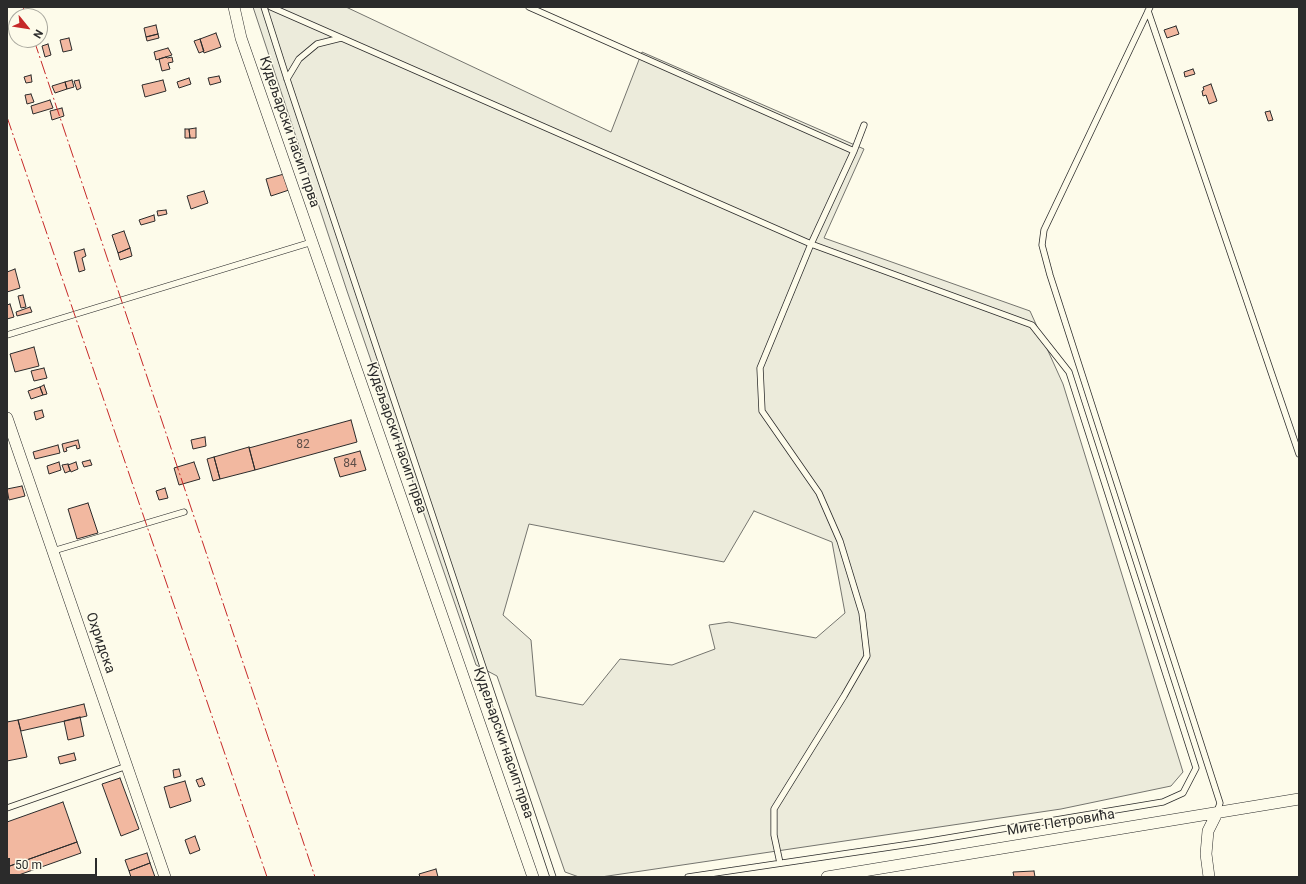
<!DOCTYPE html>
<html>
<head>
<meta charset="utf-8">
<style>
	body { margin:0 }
	#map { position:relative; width:1306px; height:884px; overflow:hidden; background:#fdfbea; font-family:Roboto,sans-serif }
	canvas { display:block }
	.frame { position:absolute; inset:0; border:8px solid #2b2b2b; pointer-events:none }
	.north { position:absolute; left:8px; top:8px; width:40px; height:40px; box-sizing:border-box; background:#fdfbea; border:1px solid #a9a89e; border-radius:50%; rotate:120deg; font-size:11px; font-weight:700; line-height:16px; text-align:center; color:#2b2b2b }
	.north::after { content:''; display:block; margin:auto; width:14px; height:18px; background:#c62828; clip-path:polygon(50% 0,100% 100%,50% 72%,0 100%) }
	.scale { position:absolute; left:8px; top:858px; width:89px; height:18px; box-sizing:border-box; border:2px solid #2b2b2b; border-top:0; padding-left:5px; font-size:12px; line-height:14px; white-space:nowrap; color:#2b2b2b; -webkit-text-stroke:3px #fdfbea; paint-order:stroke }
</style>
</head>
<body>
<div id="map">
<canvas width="1306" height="884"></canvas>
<div class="frame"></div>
<div class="north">N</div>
<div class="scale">50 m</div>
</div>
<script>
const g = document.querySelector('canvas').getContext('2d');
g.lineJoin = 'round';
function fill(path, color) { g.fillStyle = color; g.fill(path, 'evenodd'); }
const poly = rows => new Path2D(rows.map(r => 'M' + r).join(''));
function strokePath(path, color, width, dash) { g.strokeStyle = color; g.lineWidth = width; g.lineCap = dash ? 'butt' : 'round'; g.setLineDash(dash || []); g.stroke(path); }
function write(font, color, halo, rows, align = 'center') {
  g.font = font + ' Roboto,sans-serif'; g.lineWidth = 3; g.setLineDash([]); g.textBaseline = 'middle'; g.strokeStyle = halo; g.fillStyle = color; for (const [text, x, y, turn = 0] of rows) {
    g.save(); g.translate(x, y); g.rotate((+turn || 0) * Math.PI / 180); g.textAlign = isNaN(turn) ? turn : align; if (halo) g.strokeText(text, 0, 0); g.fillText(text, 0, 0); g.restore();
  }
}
const green = poly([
	[253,7,346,7,611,132,642,52,864,149,824,238,1030,311,1063,384,1183,772,1171,786,1061,809,601,877,579,877,565,872,497,676,476,665,347,291,253,7],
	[754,511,832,542,845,613,816,638,729,622,709,625,715,649,672,665,620,659,583,705,536,696,531,640,503,615,529,524,724,562,754,511]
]);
const building = poly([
	[156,25,158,34,146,37,144,28,156,25],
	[1176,26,1179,34,1167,38,1164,30,1176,26],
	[216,33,221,47,204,53,200,39,216,33],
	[158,34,159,38,147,41,146,37,158,34],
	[69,38,72,50,63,52,60,40,69,38],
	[200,39,204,51,199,53,194,41,200,39],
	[48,44,51,55,45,57,42,46,48,44],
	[168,48,172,55,156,60,154,52,168,48],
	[166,57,167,58,172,57,173,62,168,63,170,69,162,71,159,59,166,57],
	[1193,69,1195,74,1185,77,1184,72,1193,69],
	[31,75,32,82,26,83,24,77,31,75],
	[219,76,221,82,210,85,208,78,219,76],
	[189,78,191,84,179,88,177,82,189,78],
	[72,80,74,87,67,89,65,82,72,80],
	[79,80,81,88,77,90,74,81,79,80],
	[163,80,166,91,145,97,142,85,163,80],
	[65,82,67,89,55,93,52,86,65,82],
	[1211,84,1217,101,1209,104,1206,95,1203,96,1202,91,1204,90,1203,87,1211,84],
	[31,94,34,102,27,104,25,95,31,94],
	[50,100,53,108,33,114,31,106,50,100],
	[62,108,64,116,52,120,50,111,62,108],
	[1270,111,1273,120,1268,121,1265,112,1270,111],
	[196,128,196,138,190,138,189,129,196,128],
	[185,129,189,129,190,138,185,138,185,129],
	[284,174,289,190,271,196,266,179,284,174],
	[204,191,208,203,191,209,187,196,204,191],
	[166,210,167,214,158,216,157,211,166,210],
	[154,215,155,221,141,225,139,220,154,215],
	[124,231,130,248,118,253,112,235,124,231],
	[130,248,132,256,120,260,118,253,130,248],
	[84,249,86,256,82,258,85,270,79,272,74,252,84,249],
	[15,269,20,288,7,292,7,272,15,269],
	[23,295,26,307,21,308,18,296,23,295],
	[10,304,14,317,7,319,7,305,10,304],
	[30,307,32,312,17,316,16,312,30,307],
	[34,347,39,366,15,372,10,354,34,347],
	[44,368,47,378,34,381,31,371,44,368],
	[44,385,47,394,43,395,40,387,44,385],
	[40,387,43,395,31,399,28,391,40,387],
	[42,410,44,417,36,420,34,412,42,410],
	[351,420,357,442,255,470,249,448,351,420],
	[205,437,206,446,193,449,191,440,205,437],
	[78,440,80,448,77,449,76,445,66,448,67,451,64,452,62,444,78,440],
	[58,445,60,453,35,459,33,452,58,445],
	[249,447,255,470,220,479,214,457,249,447],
	[360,451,366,470,340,477,334,458,360,451],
	[214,457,220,479,213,481,207,459,214,457],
	[90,460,92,465,84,467,82,462,90,460],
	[59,462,61,470,49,474,47,466,59,462],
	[76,462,78,469,71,472,68,465,76,462],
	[194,462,200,479,179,485,174,468,194,462],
	[68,464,70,471,65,473,62,465,68,464],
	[22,486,25,496,9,500,7,489,22,486],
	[165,488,168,498,159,500,156,491,165,488],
	[88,503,98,533,77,539,68,509,88,503],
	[84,704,87,716,21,731,18,720,84,704],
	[80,717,84,736,68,740,64,721,80,717],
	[18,720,27,757,7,761,7,722,18,720],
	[74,753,76,760,60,764,58,757,74,753],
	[179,769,181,776,174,778,173,770,179,769],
	[120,778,139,829,121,836,102,784,120,778],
	[202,778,205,785,199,787,196,780,202,778],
	[185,781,191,801,170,808,164,787,185,781],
	[63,802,77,842,7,867,7,822,63,802],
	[195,836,200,850,190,854,185,840,195,836],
	[77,842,81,853,13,877,7,877,7,867,77,842],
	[147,853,150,863,129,871,125,860,147,853],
	[150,863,155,877,131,877,129,871,150,863],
	[436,869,438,877,420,877,419,874,436,869],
	[1034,871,1035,877,1014,877,1013,872,1034,871]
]);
const lane = poly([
	[264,7,287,79,553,877],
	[271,7,811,244,1032,325,1069,372,1196,768,1183,793,1163,802,924,842,688,877],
	[529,7,854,151],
	[1150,7,1044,230,1042,245,1050,275,1220,803,1217,812],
	[1148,11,1299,454],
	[287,79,299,59,317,44,341,38],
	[7,335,312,242],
	[53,551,184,512],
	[7,808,127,766],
	[780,863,774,835,774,809,844,696,867,656,862,613,840,541,819,493,762,411,760,368,811,244,854,151,864,125]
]);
const street = poly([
	[234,7,241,38,533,877],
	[7,418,165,877],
	[827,877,1299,799],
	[1209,877,1206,854,1208,831,1217,813]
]);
const power = poly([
	[23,7,26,16],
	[34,40,315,877],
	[7,117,267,877]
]);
const numberNames = [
	["82",303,445],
	["84",350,464]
];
const streetNames = [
	["Кудељарски насип прва",289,132,71],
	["Кудељарски насип прва",396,438,71],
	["Охридска",100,643,71],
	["Кудељарски насип прва",503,743,71],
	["Мите Петровића",1061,823,-9]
];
fill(green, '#ecebdb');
strokePath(green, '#74746e', 1);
fill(building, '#f2b8a0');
strokePath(building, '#2b2b2b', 1);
strokePath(lane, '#2b2b2b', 7);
strokePath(street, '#2b2b2b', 12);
strokePath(lane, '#fdfbea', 5.5);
strokePath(street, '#fdfbea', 11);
strokePath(power, '#c62828', 1, [14, 3, 2, 3]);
write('12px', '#5d4e48', null, numberNames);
write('14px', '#2b2b2b', '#fdfbea', streetNames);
</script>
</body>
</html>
